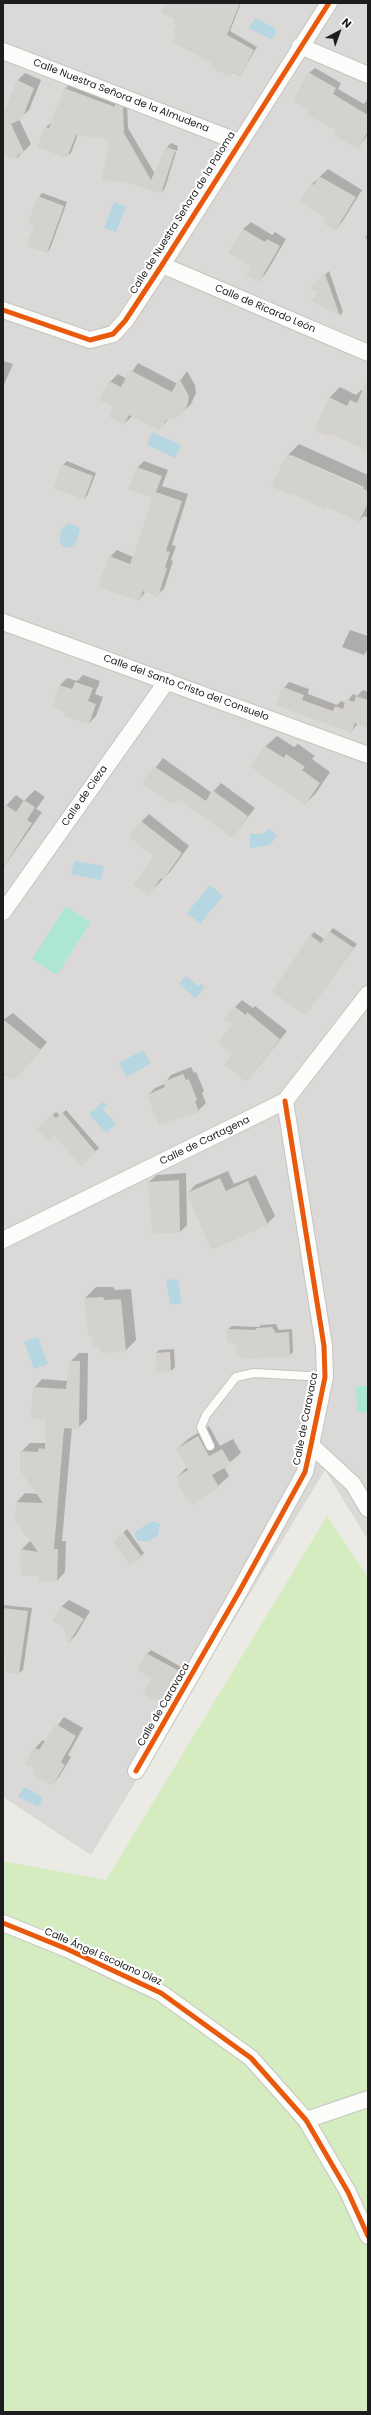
<!DOCTYPE html>
<html>
<head>
<meta charset="utf-8">
<style>
	body { margin:0 }
	#map { position:relative; width:371px; height:2415px; overflow:hidden; background:#eceae5; font-family:Poppins,sans-serif }
	canvas { display:block }
	.frame { position:absolute; inset:0; border:4px solid #1d1d1d; pointer-events:none }
	.north { position:absolute; left:319px; top:12px; width:40px; height:40px; -webkit-text-stroke:3px #fff; paint-order:stroke; rotate:41deg; font-size:11px; font-weight:700; line-height:16px; text-align:center; color:#1d1d1d }
	.north::after { content:''; display:block; margin:auto; width:14px; height:18px; background:#1d1d1d; clip-path:polygon(50% 0,100% 100%,50% 72%,0 100%) }
</style>
</head>
<body>
<div id="map">
<canvas width="371" height="2415"></canvas>
<div class="frame"></div>
<div class="north">N</div>
</div>
<script>
const g = document.querySelector('canvas').getContext('2d');
g.lineJoin = 'round';
function fill(path, color) { g.fillStyle = color; g.fill(path, 'evenodd'); }
const poly = rows => new Path2D(rows.map(r => 'M' + r).join(''));
function strokePath(path, color, width, dash) { g.strokeStyle = color; g.lineWidth = width; g.lineCap = dash ? 'butt' : 'round'; g.setLineDash(dash || []); g.stroke(path); }
function write(font, color, halo, rows, align = 'center') {
  g.font = font + ' Poppins,sans-serif'; g.lineWidth = 4; g.setLineDash([]); g.textBaseline = 'middle'; g.strokeStyle = halo; g.fillStyle = color; for (const [text, x, y, turn = 0] of rows) {
    g.save(); g.translate(x, y); g.rotate((+turn || 0) * Math.PI / 180); g.textAlign = isNaN(turn) ? turn : align; if (halo) g.strokeText(text, 0, 0); g.fillText(text, 0, 0); g.restore();
  }
}
const residential = poly([
	[3,3,368,3,368,1540,325,1470,91,1855,3,1797]
]);
const grass = poly([
	[327,1516,368,1577,368,2412,3,2412,3,1861,106,1880]
]);
const pitch = poly([
	[66,906,91,922,57,975,32,959],
	[356,1386,368,1386,368,1412,357,1412]
]);
const water = poly([
	[255,18,275,28,275,36,270,39,249,28],
	[114,202,126,207,116,232,104,228],
	[152,432,181,445,175,458,147,445],
	[68,523,78,527,80,530,75,544,70,548,62,546,59,540,61,530],
	[269,829,277,836,270,845,250,848,250,834,263,834],
	[74,861,104,866,101,880,71,874],
	[210,885,223,896,200,924,187,913],
	[186,976,198,986,201,984,205,986,196,999,179,984],
	[143,1050,151,1063,127,1077,119,1063],
	[103,1102,107,1105,103,1109,116,1124,106,1133,89,1114],
	[178,1279,182,1303,170,1305,166,1280],
	[38,1337,48,1364,34,1369,24,1342],
	[152,1521,160,1524,158,1535,149,1541,138,1541,135,1536,136,1531],
	[23,1788,27,1788,43,1798,38,1807,22,1798,21,1799,18,1797]
]);
const shadow = poly([
	[220,3,241,3,230,31,257,47,240,76,233,72,230,75,213,62],
	[315,68,341,83,338,89,364,104,368,99,368,134,358,148,310,109,309,73],
	[25,73,41,80,29,110,19,119,31,144,16,159,3,135,3,112,15,105,10,98,18,80],
	[70,84,127,103,128,128,155,174,167,147,176,152,165,188,161,193,111,138,78,134,71,153,66,157,46,127,51,123,65,89],
	[171,143,178,146,177,151,167,147],
	[328,169,362,190,342,222,335,230,312,184],
	[42,193,67,202,50,249,47,252,35,225,39,197],
	[251,222,272,235,275,232,286,239,266,273,259,281,243,229],
	[368,234,368,241,365,237],
	[329,271,343,312,340,315,318,292,311,288],
	[3,361,13,364,3,387],
	[138,363,178,384,187,371,195,385,196,393,191,404,183,412,169,418,160,429,132,416,124,424,115,407,110,382,118,374,127,379],
	[340,387,356,395,361,390,368,393,368,447,331,432,328,435,329,398],
	[299,444,368,475,368,518,364,516,359,521,288,455],
	[291,455,364,487,363,489,291,457],
	[67,461,96,473,87,496,84,499,63,465],
	[144,461,168,470,162,486,188,494,172,545,176,546,171,560,173,561,164,589,157,595,146,591,139,600,110,557,117,550,133,557,143,531,153,497,137,468],
	[350,630,368,636,368,649,364,655,342,647],
	[83,675,100,681,95,694,103,697,96,716,89,723,66,711,60,685,67,678,77,681],
	[289,682,309,689,308,694,337,705,341,701,346,703,353,694,357,696,363,690,368,692,368,727,358,723,351,732,277,705,284,688],
	[277,736,294,747,298,744,315,756,312,759,330,772,316,793,305,804,252,767,266,746],
	[163,758,212,793,221,783,255,808,232,837,179,798,173,803,144,783],
	[35,790,45,797,36,809,42,812,3,868,3,809,16,795,24,801],
	[149,814,189,846,170,872,148,894,156,856,142,821],
	[333,928,357,944,309,1010,311,936,314,932,324,939],
	[242,1000,253,1008,255,1006,287,1031,253,1073,233,1054,235,1007],
	[13,1013,47,1042,25,1068,3,1076,3,1020],
	[191,1067,194,1073,196,1072,204,1091,202,1093,206,1103,198,1111,148,1095,155,1088,164,1084,171,1075],
	[66,1110,99,1148,81,1165,55,1134,42,1125,56,1112,60,1115],
	[228,1171,234,1184,256,1175,275,1216,267,1224,188,1193,195,1185],
	[186,1173,187,1225,180,1232,149,1182,157,1175],
	[96,1287,113,1287,115,1290,131,1289,136,1340,125,1351,101,1345,85,1298],
	[276,1324,279,1330,292,1329,293,1352,289,1356,237,1342,228,1329,232,1326,259,1327,261,1325],
	[174,1349,175,1367,171,1371,157,1372,156,1353,159,1350],
	[79,1353,88,1353,87,1419,78,1428,72,1427,62,1541,66,1541,65,1572,57,1581,40,1575,21,1550,31,1540,16,1520,17,1502,25,1493,38,1494,21,1452,30,1443,46,1443,46,1418,34,1388,42,1379,68,1381,71,1361],
	[209,1426,220,1446,233,1439,241,1453,224,1467,229,1476,218,1486,177,1477,187,1467,177,1449,188,1439],
	[127,1529,144,1553,141,1556,114,1542],
	[69,1600,90,1611,76,1635,69,1642,61,1607],
	[3,1605,32,1608,23,1670,19,1673,3,1651],
	[151,1650,183,1668,163,1703,153,1678,147,1654],
	[64,1717,83,1728,68,1755,71,1757,59,1777,52,1784,36,1769,35,1748,43,1740,45,1742]
]);
const building = poly([
	[166,3,240,3,227,35,254,50,240,77,232,72,230,77,210,67,212,63,172,42,176,34,173,32,176,25,173,23,175,19,161,13],
	[308,72,336,88,333,94,368,115,368,131,358,149,334,135,336,131,306,114,308,109,293,100],
	[17,80,34,88,22,119,11,124,24,152,18,155,16,160,6,157,3,150,3,106,5,110],
	[64,88,115,107,115,104,123,107,124,133,151,180,166,147,175,151,161,194,131,183,102,180,109,139,76,135,67,158,37,147,45,127,49,128],
	[319,176,356,197,335,231,323,223,327,218,300,202,311,183,314,185],
	[38,196,64,206,47,253,26,246,34,225,28,223],
	[243,229,265,242,267,239,280,246,259,282,246,275,251,266,228,253],
	[325,274,340,316,311,301,317,292,310,288],
	[130,370,172,392,179,378,189,396,188,403,184,413,175,418,166,420,160,431,129,415,124,425,109,417,114,407,99,400,109,381,121,387],
	[368,377,368,451,330,433,328,436,314,430,329,397,347,406,350,400,357,403],
	[287,454,368,491,368,503,359,522,327,507,326,510,291,493,290,495,271,486],
	[62,464,93,476,84,500,53,488],
	[137,467,162,476,156,492,182,501,166,551,170,552,165,567,167,568,158,597,143,591,139,601,98,587,109,556,130,564,142,531,152,498,128,489],
	[75,682,93,688,88,701,96,704,89,724,64,716,65,712,52,707,59,685,72,689],
	[283,687,304,695,302,700,333,711,335,706,343,709,346,699,354,702,356,696,368,700,368,728,355,723,351,733,276,705],
	[265,746,284,758,286,754,305,767,302,770,320,783,305,805,251,767],
	[154,766,206,801,212,790,248,816,233,838,178,798,173,804,142,783],
	[24,800,35,807,27,820,32,823,3,868,3,803,16,812],
	[141,821,182,853,163,880,161,878,148,896,133,885,154,856,129,837],
	[329,931,354,948,306,1015,272,992,310,935,321,943],
	[234,1006,246,1015,247,1012,280,1039,246,1082,224,1064,232,1054,218,1043,232,1025,224,1019],
	[3,1019,41,1050,18,1077,11,1080,3,1073],
	[183,1074,186,1080,189,1079,197,1100,195,1101,199,1112,159,1125,147,1095,165,1087,163,1082],
	[62,1112,96,1152,81,1166,55,1136,48,1142,37,1128,52,1114,56,1118],
	[220,1178,226,1191,248,1181,268,1225,211,1250,187,1193],
	[179,1180,180,1233,152,1234,148,1182],
	[103,1297,104,1300,121,1299,126,1352,100,1353,100,1346,93,1346,92,1336,88,1335,84,1298],
	[272,1327,276,1333,289,1332,290,1357,242,1359,240,1356,237,1357,236,1343,227,1343,227,1329,255,1330,257,1328],
	[170,1352,171,1372,156,1373,155,1353],
	[70,1361,80,1361,79,1429,64,1428,54,1549,58,1549,57,1582,38,1581,39,1576,22,1576,21,1566,19,1566,20,1549,38,1552,15,1520,16,1502,43,1503,20,1470,20,1451,38,1452,39,1448,45,1449,45,1419,31,1419,33,1387,66,1389],
	[198,1436,209,1456,222,1449,231,1464,212,1475,219,1487,193,1505,190,1500,188,1501,177,1483,179,1481,176,1477,188,1470,176,1449],
	[123,1532,142,1557,130,1565,113,1542],
	[61,1606,84,1619,68,1644,64,1627,52,1621],
	[3,1608,28,1611,19,1674,4,1673,6,1657,3,1654],
	[146,1653,181,1672,163,1704,143,1694,151,1678,137,1670],
	[56,1724,76,1736,61,1762,65,1765,52,1786,32,1774,35,1769,25,1764,34,1747,39,1750]
]);
const lane = poly([
	[210,1446,201,1427,206,1415,236,1377,254,1373,325,1377]
]);
const street = poly([
	[300,46,368,75],
	[3,51,239,142],
	[162,265,368,353],
	[3,310,90,340,113,334,125,321,162,265,329,3],
	[3,622,368,755],
	[3,912,167,681],
	[3,1240,285,1101,368,994],
	[311,1445,353,1484,368,1509],
	[136,1771,239,1592,305,1472,311,1445,325,1377,324,1346,285,1101],
	[3,1923,67,1949,161,1993,251,2058,306,2120,348,2192,368,2236],
	[306,2120,368,2099]
]);
const cycleway = poly([
	[3,310,90,340,113,334,125,321,162,265,329,3],
	[136,1771,239,1592,305,1472,311,1445,325,1377,324,1346,285,1101],
	[3,1923,67,1949,161,1993,251,2058,306,2120,348,2192,368,2236]
]);
const streetNames = [
	["Calle Nuestra Señora de la Almudena",121,96,21],
	["Calle de Nuestra Señora de la Paloma",183,213,-58],
	["Calle de Ricardo León",265,309,23],
	["Calle del Santo Cristo del Consuelo",186,688,20],
	["Calle de Cieza",85,796,-55],
	["Calle de Cartagena",205,1141,-26],
	["Calle de Caravaca",306,1419,-79],
	["Calle de Caravaca",164,1705,-60],
	["Calle Ángel Escolano Díez",103,1957,24]
];
fill(residential, '#dbd9d7');
fill(grass, '#d5ecc1');
fill(pitch, '#ade7d1');
fill(water, '#b6d6e2');
fill(shadow, '#0003');
fill(building, '#d4d2ce');
strokePath(lane, '#c4c4c1', 10);
strokePath(street, '#c4c4c1', 18);
strokePath(lane, '#fcfcfb', 8);
strokePath(street, '#fcfcfb', 16);
strokePath(cycleway, '#e8590c', 5);
write('10px', '#1d1d1d', '#fff', streetNames);
</script>
</body>
</html>
